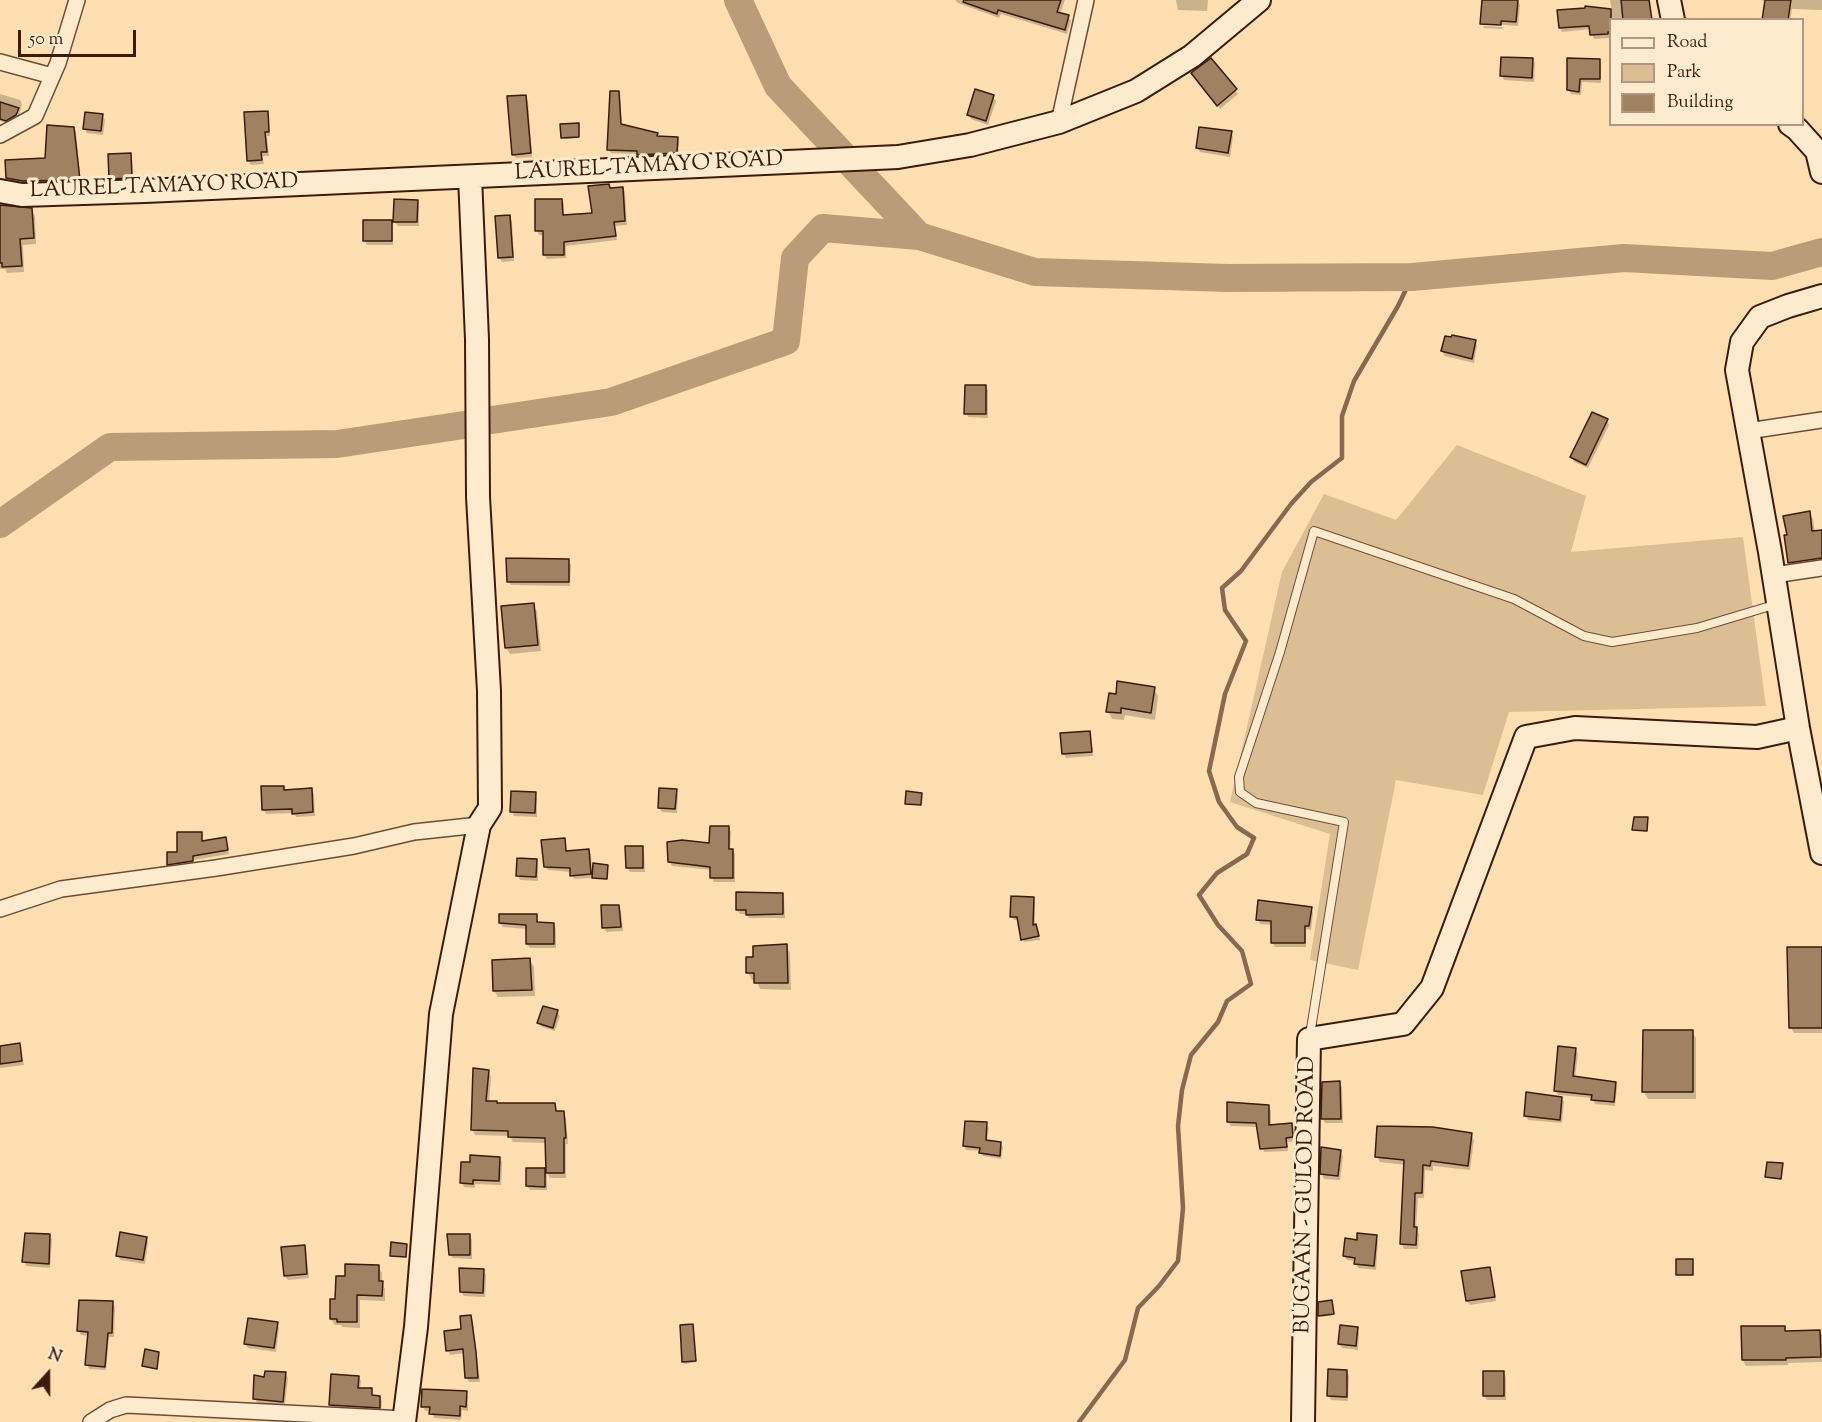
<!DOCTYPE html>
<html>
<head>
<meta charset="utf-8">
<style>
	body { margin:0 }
	#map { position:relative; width:1822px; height:1422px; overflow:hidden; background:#fddfb1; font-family:"Sorts Mill Goudy",serif }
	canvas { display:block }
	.legend { position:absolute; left:1609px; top:18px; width:195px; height:108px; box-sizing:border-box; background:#feeacc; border:2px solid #b09780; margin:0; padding:8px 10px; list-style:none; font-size:18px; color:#3b1b0d }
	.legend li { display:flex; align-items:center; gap:12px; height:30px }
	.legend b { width:30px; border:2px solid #b09780 }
	.north { position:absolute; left:18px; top:1344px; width:60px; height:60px; -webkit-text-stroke:4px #feeacc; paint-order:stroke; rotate:21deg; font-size:16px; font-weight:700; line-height:24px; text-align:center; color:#3b1b0d }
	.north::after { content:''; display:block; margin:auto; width:21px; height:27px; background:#3b1b0d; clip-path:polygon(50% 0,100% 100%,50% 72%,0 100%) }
	.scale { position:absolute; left:18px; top:30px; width:118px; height:27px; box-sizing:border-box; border:3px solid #3b1b0d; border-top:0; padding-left:8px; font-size:18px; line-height:21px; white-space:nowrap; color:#3b1b0d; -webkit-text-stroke:4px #feeacc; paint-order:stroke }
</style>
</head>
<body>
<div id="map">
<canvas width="1822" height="1422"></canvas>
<ul class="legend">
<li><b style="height:8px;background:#feeacc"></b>Road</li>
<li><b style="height:16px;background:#dcbe95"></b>Park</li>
<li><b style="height:16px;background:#a08162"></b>Building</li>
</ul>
<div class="north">N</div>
<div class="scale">50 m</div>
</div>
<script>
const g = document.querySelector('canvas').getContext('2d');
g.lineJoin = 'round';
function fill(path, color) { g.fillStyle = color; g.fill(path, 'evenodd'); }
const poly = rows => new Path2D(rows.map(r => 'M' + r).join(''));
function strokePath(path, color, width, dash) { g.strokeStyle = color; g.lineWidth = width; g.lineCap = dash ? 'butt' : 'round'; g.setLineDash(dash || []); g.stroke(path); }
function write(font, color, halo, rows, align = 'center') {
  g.font = font + ' "Sorts Mill Goudy",serif'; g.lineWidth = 6; g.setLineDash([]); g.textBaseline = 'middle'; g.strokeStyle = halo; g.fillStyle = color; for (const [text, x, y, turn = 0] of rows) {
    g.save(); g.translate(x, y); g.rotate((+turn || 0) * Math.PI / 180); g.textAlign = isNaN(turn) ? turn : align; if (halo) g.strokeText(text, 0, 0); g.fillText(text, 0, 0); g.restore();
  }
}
const green = poly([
	[1457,445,1586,496,1571,552,1743,537,1766,706,1509,712,1483,795,1396,780,1358,970,1310,960,1330,834,1230,802,1282,572,1324,494,1396,520]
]);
const shadow = poly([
	[955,0,1065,0,1060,14,1068,16,1071,21,1067,34,1001,14,999,18,958,3],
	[1176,0,1208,0,1207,11,1178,10],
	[1484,0,1517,0,1520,5,1518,26,1482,23,1482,25,1482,24],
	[1610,0,1650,0,1652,19,1654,20,1610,20,1609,38,1594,39,1591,29,1562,32,1560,28,1586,8,1612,11],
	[1762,0,1822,0,1822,10,1792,9,1790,20,1763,20,1766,3],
	[1483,26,1503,27,1502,29,1484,28],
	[1533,59,1535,63,1534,82,1504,80,1502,76],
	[1211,60,1238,94,1220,109,1195,77],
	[1599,61,1601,64,1601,83,1582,82,1581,95,1571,94,1569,90],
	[618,92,620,96,622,126,657,134,659,137,677,138,679,142,678,156,641,158,638,154,611,153,609,150],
	[0,94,20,100,22,104,18,119,9,124,0,121],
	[525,97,528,101,532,157,516,158,513,154],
	[993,97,996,101,988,125,971,119,969,115],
	[267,113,269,117,270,136,267,136,269,156,262,156,264,164,251,165,249,161],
	[102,116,105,120,103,135,87,133,84,128],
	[579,126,579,138,564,139,563,138],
	[73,128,76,132,81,184,26,185,10,183,8,178,47,160],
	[1231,133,1233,137,1230,157,1200,152,1197,148],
	[130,155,132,159,134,182,113,183,111,178],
	[608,185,611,190,622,188,625,192,627,225,615,226,617,240,566,246,566,258,547,259,544,254,544,235,539,235,537,230,562,200,564,204,564,217,593,214],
	[417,201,419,206,419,226,398,226,395,222],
	[0,207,31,210,35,216,36,244,23,245,24,272,7,273,5,269,0,269],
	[509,216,512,221,514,261,502,262,500,258],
	[365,221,391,221,393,225,393,245,367,245,365,241],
	[1475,341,1477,346,1474,363,1445,356,1442,351],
	[985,386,988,390,988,418,968,417,966,413],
	[1607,420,1609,425,1588,468,1574,462,1572,457],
	[1809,513,1813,519,1815,533,1822,532,1822,565,1793,569,1789,563],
	[568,561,571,565,570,586,511,585,508,581],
	[533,605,537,612,541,651,510,654,506,647],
	[1154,689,1158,696,1155,720,1125,715,1124,720,1112,719,1108,712],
	[1089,733,1091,737,1093,756,1066,758,1063,753],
	[283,787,285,791,311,790,314,794,315,816,296,817,294,813,266,814,264,810],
	[676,791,678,795,677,813,662,812,659,808],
	[535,794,537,798,537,817,514,816,512,812],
	[728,828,731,832,730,850,735,854,735,882,714,882,712,878,712,870,672,866,670,862,711,845],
	[201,833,203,842,225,839,229,854,194,860,194,865,171,868,168,864],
	[564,839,567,852,588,850,591,854,592,873,607,866,608,877,593,876,593,878,574,879,571,872,548,870,545,866],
	[642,848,644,852,645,872,630,872,627,867],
	[536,861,538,865,538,881,520,880,518,876],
	[782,895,784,899,785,918,749,918,747,914,740,914,737,910],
	[1033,898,1035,902,1035,926,1037,929,1040,940,1024,942,1019,920,1014,920,1012,917],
	[618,907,621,911,623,931,606,932,604,927],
	[1311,908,1313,913,1311,930,1306,929,1306,947,1275,947,1273,943,1273,925,1260,924,1258,920],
	[536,915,539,924,553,924,556,929,556,948,530,948,527,944,528,929,503,927,500,923],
	[786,946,790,953,791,990,760,989,756,980,752,980,748,973,755,958],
	[1822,949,1822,1033,1794,1033,1791,1028],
	[530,960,534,967,535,996,498,997,494,990],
	[557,1012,560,1016,555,1031,542,1027,539,1023],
	[1692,1031,1696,1038,1696,1099,1648,1099,1644,1092],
	[19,1045,24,1065,0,1068,0,1047],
	[1576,1050,1578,1054,1575,1078,1615,1083,1617,1088,1615,1106,1595,1104,1592,1098,1559,1095,1564,1102,1562,1123,1528,1120,1525,1115,1560,1098,1555,1090],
	[488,1071,491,1077,489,1103,497,1105,554,1105,558,1113,563,1112,566,1118,568,1144,566,1144,566,1178,550,1178,547,1172,547,1143,513,1142,510,1136,475,1135,472,1129],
	[1339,1083,1342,1087,1343,1123,1325,1123,1323,1119],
	[1268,1107,1271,1111,1271,1126,1291,1125,1293,1129,1295,1141,1287,1142,1288,1151,1264,1152,1258,1127,1231,1126,1228,1122],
	[986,1124,989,1128,987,1141,1000,1143,1003,1147,1001,1159,983,1156,981,1151,966,1150,964,1146],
	[1471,1134,1474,1140,1470,1170,1433,1166,1433,1171,1425,1170,1424,1198,1418,1198,1416,1229,1419,1234,1418,1249,1404,1249,1401,1243,1406,1165,1380,1162,1377,1156],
	[1340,1151,1343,1156,1340,1180,1324,1179,1322,1174],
	[500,1158,502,1162,501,1185,475,1184,475,1188,464,1187,462,1183],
	[544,1169,547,1174,547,1190,530,1190,527,1186],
	[49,1235,52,1239,50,1268,26,1266,24,1261],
	[469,1235,472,1240,472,1259,453,1258,450,1254],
	[1376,1237,1378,1241,1376,1270,1358,1268,1356,1261,1347,1260,1344,1256,1358,1242],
	[146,1238,148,1242,145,1264,120,1260,118,1255],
	[304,1247,306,1251,309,1278,288,1280,285,1276],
	[378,1267,382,1273,382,1283,385,1289,385,1301,360,1300,360,1328,342,1327,341,1325,335,1325,331,1319,347,1278],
	[1489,1268,1496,1301,1470,1305,1467,1301],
	[483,1271,486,1275,485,1297,464,1296,461,1291],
	[113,1303,115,1307,114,1337,109,1337,106,1370,89,1369,87,1364,89,1336,81,1335,79,1331],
	[1320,1303,1332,1303,1334,1315,1321,1317],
	[471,1317,473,1321,480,1382,469,1382,467,1378,465,1353,450,1355,448,1350],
	[277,1324,279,1328,276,1352,248,1348,245,1344],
	[682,1326,693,1328,696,1362,684,1364,684,1362],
	[1784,1327,1787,1332,1819,1331,1822,1335,1822,1362,1788,1363,1788,1365,1746,1366,1743,1360],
	[1357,1329,1359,1333,1358,1350,1342,1348,1339,1344],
	[1346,1371,1349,1376,1348,1401,1331,1400,1329,1396],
	[285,1373,288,1378,285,1405,257,1403,255,1398,266,1378],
	[1503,1373,1506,1377,1506,1400,1487,1400,1484,1395],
	[358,1377,361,1381,360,1390,371,1390,374,1397,379,1397,382,1401,381,1412,333,1409,331,1405],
	[466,1393,468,1397,468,1411,462,1410,461,1420,434,1418,431,1411,425,1411,423,1406]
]);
const stream = poly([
	[1079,1422,1125,1360,1138,1308,1159,1286,1178,1261,1183,1208,1178,1126,1182,1090,1191,1055,1218,1022,1227,1001,1251,984,1242,951,1218,925,1199,895,1217,873,1247,854,1254,838,1237,827,1219,802,1209,771,1225,694,1246,641,1225,610,1222,588,1241,571,1291,504,1311,482,1342,458,1342,416,1354,381,1398,306,1412,277]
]);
const river = poly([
	[738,0,778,86,919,236,1035,272,1228,278,1412,277,1624,258,1772,266,1822,252],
	[492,420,611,402,786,341,795,258,823,228,919,236],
	[0,524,110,447,337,444,464,425]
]);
const building = poly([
	[964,0,1061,0,1057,12,1069,15,1065,30,998,10,997,14,963,2,964,0],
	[1482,0,1518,0,1516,22,1501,21,1501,25,1480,24,1482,0],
	[1621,0,1649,0,1652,20,1623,20,1621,0],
	[1765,0,1791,0,1788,20,1762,20,1765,0],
	[1585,6,1611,9,1611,32,1608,32,1608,34,1590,35,1589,26,1559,28,1557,10,1585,8,1585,6],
	[1501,57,1533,58,1532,78,1500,76,1501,57],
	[1211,58,1237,89,1217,106,1191,73,1211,58],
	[1567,58,1600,59,1600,79,1580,79,1579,92,1567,90,1567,58],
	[975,89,994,95,986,121,967,115,975,89],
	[610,91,619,91,621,124,658,133,657,136,678,137,677,153,637,155,637,151,607,150,610,91],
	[526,95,531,153,512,155,507,96,526,95],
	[0,102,19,108,16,115,6,121,0,119,0,102],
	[268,111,269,132,265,132,267,152,261,152,262,160,247,161,244,112,268,111],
	[85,112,103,114,101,131,83,129,85,112],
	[579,123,579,137,561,138,560,124,579,123],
	[47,125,74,127,80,180,23,181,6,178,5,160,45,158,47,125],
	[1199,127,1232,131,1228,153,1196,148,1199,127],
	[131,153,132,178,109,179,108,154,131,153],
	[609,184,610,188,623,187,625,221,614,222,616,236,564,242,564,255,543,255,543,231,535,231,535,199,562,199,563,215,592,213,588,186,609,184],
	[394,199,418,200,417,222,393,222,394,199],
	[0,205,32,208,34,238,20,239,22,266,2,267,2,263,0,263,0,205],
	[510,215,513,257,498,258,495,216,510,215],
	[363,220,392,220,392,241,363,241,363,220],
	[1452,335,1476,340,1472,359,1441,351,1445,336,1451,337,1452,335],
	[965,385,986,385,986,414,964,414,965,385],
	[1592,412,1608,419,1586,465,1570,457,1592,412],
	[1810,511,1812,531,1822,530,1822,558,1788,563,1784,535,1787,535,1783,516,1810,511],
	[506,558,569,559,569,582,507,582,506,558],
	[534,603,538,645,505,648,501,606,534,603],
	[1117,681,1155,687,1151,713,1121,708,1121,713,1106,712,1109,693,1116,694,1117,681],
	[1090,731,1092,752,1062,754,1060,733,1090,731],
	[261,786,284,786,284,790,312,788,313,812,292,814,292,809,262,810,261,786],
	[659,788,677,789,675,809,658,808,659,788],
	[511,791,536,792,535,813,510,812,511,791],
	[906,791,922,793,921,805,905,804,906,791],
	[1634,817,1648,817,1647,831,1632,830,1634,817],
	[710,826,729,826,729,849,733,849,733,878,710,878,710,867,668,862,667,842,682,840,709,843,710,826],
	[177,832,202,832,202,841,226,837,228,850,193,856,193,861,167,865,167,852,177,852,177,832],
	[565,838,566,851,589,849,591,874,570,876,570,868,544,867,541,840,565,838],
	[625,846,643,846,643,868,626,868,625,846],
	[517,858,537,859,536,877,516,876,517,858],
	[593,863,608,865,607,879,592,878,593,863],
	[736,892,783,893,783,914,746,915,746,910,736,910,736,892],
	[1011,896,1034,897,1033,925,1036,924,1039,936,1021,940,1017,917,1010,917,1011,896],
	[1258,900,1312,907,1309,926,1305,926,1305,943,1271,943,1271,921,1256,920,1258,900],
	[601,905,619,905,621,927,602,928,601,905],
	[499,914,537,914,537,922,554,923,554,944,526,944,526,925,499,923,499,914],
	[787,944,788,983,754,983,754,973,746,973,746,957,753,957,753,946,787,944],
	[1787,947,1822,947,1822,1028,1789,1028,1787,947],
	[530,958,532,990,493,991,492,960,530,958],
	[543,1006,558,1010,553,1028,537,1023,543,1006],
	[1643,1030,1693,1030,1693,1092,1642,1092,1643,1030],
	[20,1043,22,1061,0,1064,0,1046,20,1043],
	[1558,1046,1576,1048,1573,1076,1616,1082,1614,1102,1591,1100,1592,1095,1554,1091,1558,1046],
	[473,1068,489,1070,486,1101,497,1101,497,1103,555,1103,556,1111,564,1111,566,1138,564,1138,564,1173,546,1173,545,1138,508,1137,508,1131,471,1130,473,1068],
	[1340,1081,1341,1119,1321,1119,1322,1082,1340,1081],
	[1526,1092,1562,1097,1560,1120,1524,1116,1526,1092],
	[1227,1102,1269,1105,1269,1125,1292,1123,1293,1137,1286,1138,1287,1147,1260,1149,1256,1123,1227,1122,1227,1102],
	[965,1121,987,1122,986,1140,1001,1142,1000,1156,979,1153,980,1148,963,1146,965,1121],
	[1377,1126,1433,1127,1472,1133,1468,1166,1431,1161,1430,1166,1423,1165,1422,1193,1415,1193,1414,1227,1417,1227,1416,1245,1400,1244,1404,1160,1375,1157,1377,1126],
	[1321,1147,1341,1150,1338,1176,1320,1174,1321,1147],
	[470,1155,500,1157,499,1181,473,1180,473,1184,460,1183,461,1162,470,1162,470,1155],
	[1767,1162,1783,1163,1781,1179,1765,1177,1767,1162],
	[526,1168,545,1168,545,1187,526,1186,526,1168],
	[120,1232,147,1237,143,1260,116,1256,120,1232],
	[25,1233,50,1234,49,1264,22,1262,25,1233],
	[1357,1233,1377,1235,1374,1266,1354,1264,1355,1258,1343,1256,1345,1238,1357,1240,1357,1233],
	[447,1234,470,1234,470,1255,449,1255,447,1234],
	[391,1242,407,1244,406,1257,390,1256,391,1242],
	[305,1245,307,1274,284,1276,281,1247,305,1245],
	[1676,1259,1693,1259,1693,1275,1676,1275,1676,1259],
	[345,1264,379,1265,379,1281,383,1281,382,1296,357,1295,357,1322,337,1322,337,1319,330,1319,330,1299,335,1299,336,1276,345,1276,345,1264],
	[1490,1267,1495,1297,1466,1301,1461,1271,1490,1267],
	[459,1268,484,1269,483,1293,460,1292,459,1268],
	[79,1300,113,1301,112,1333,108,1333,105,1367,85,1365,88,1332,77,1331,79,1300],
	[1332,1300,1334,1314,1318,1316,1318,1302,1332,1300],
	[471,1315,476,1352,478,1378,465,1378,463,1349,446,1351,444,1331,461,1329,460,1316,471,1315],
	[248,1318,278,1322,274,1348,244,1344,248,1318],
	[693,1324,696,1361,682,1362,680,1325,693,1324],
	[1340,1325,1358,1327,1356,1346,1338,1344,1340,1325],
	[1741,1326,1785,1326,1785,1331,1820,1330,1821,1357,1786,1358,1786,1360,1742,1360,1741,1326],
	[145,1349,159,1352,157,1369,142,1366,145,1349],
	[1328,1369,1347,1370,1347,1397,1327,1396,1328,1369],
	[265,1371,286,1372,283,1402,253,1399,254,1375,264,1377,265,1371],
	[1483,1371,1504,1371,1504,1396,1483,1396,1483,1371],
	[331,1374,359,1376,358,1388,372,1388,372,1395,380,1396,380,1408,329,1405,331,1374],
	[422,1389,467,1391,466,1407,460,1406,460,1416,429,1414,430,1407,421,1407,422,1389]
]);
const lane = poly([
	[1310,1035,1344,822,1256,803,1240,792,1239,777,1280,652,1314,531,1514,599,1584,636,1612,642,1697,628,1777,604]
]);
const street = poly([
	[0,62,52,76],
	[1059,122,1086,0],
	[0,135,35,116,58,63,77,0],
	[1748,431,1822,420],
	[1774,575,1822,568],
	[0,909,61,889,216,868,354,846,414,832,479,825],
	[91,1422,110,1410,126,1405,405,1419]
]);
const secondary = poly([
	[1669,0,1673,20],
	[1790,124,1797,129,1817,151,1822,172],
	[0,191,22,195,145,191,898,157,970,145,1059,122,1136,91,1192,56,1259,0],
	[1822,296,1788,306,1760,317,1742,342,1737,370,1770,552,1798,728,1822,853],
	[404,1422,416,1327,441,1014,479,825,490,808,489,691,478,497,477,339,470,177],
	[1303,1422,1309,1039,1403,1024,1432,988,1526,737,1575,728,1757,737,1798,728]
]);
const streetNames = [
	["LAUREL-TAMAYO ROAD",649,168,-3],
	["LAUREL-TAMAYO ROAD",164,188,-2],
	["BUGAAN - GULOD ROAD",1307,1195,-89]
];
fill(green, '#dcbe95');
fill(shadow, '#0003');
strokePath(stream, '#88684e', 4.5);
strokePath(river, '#bb9c79', 28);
fill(building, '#a08162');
strokePath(building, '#3b1b0d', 1.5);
strokePath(lane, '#6c4c36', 10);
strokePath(street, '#6c4c36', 18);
strokePath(secondary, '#3b1b0d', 26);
strokePath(lane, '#feeacc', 8);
strokePath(street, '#feeacc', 15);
strokePath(secondary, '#feeacc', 22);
write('22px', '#3b1b0d', '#feeacc', streetNames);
</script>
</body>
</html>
